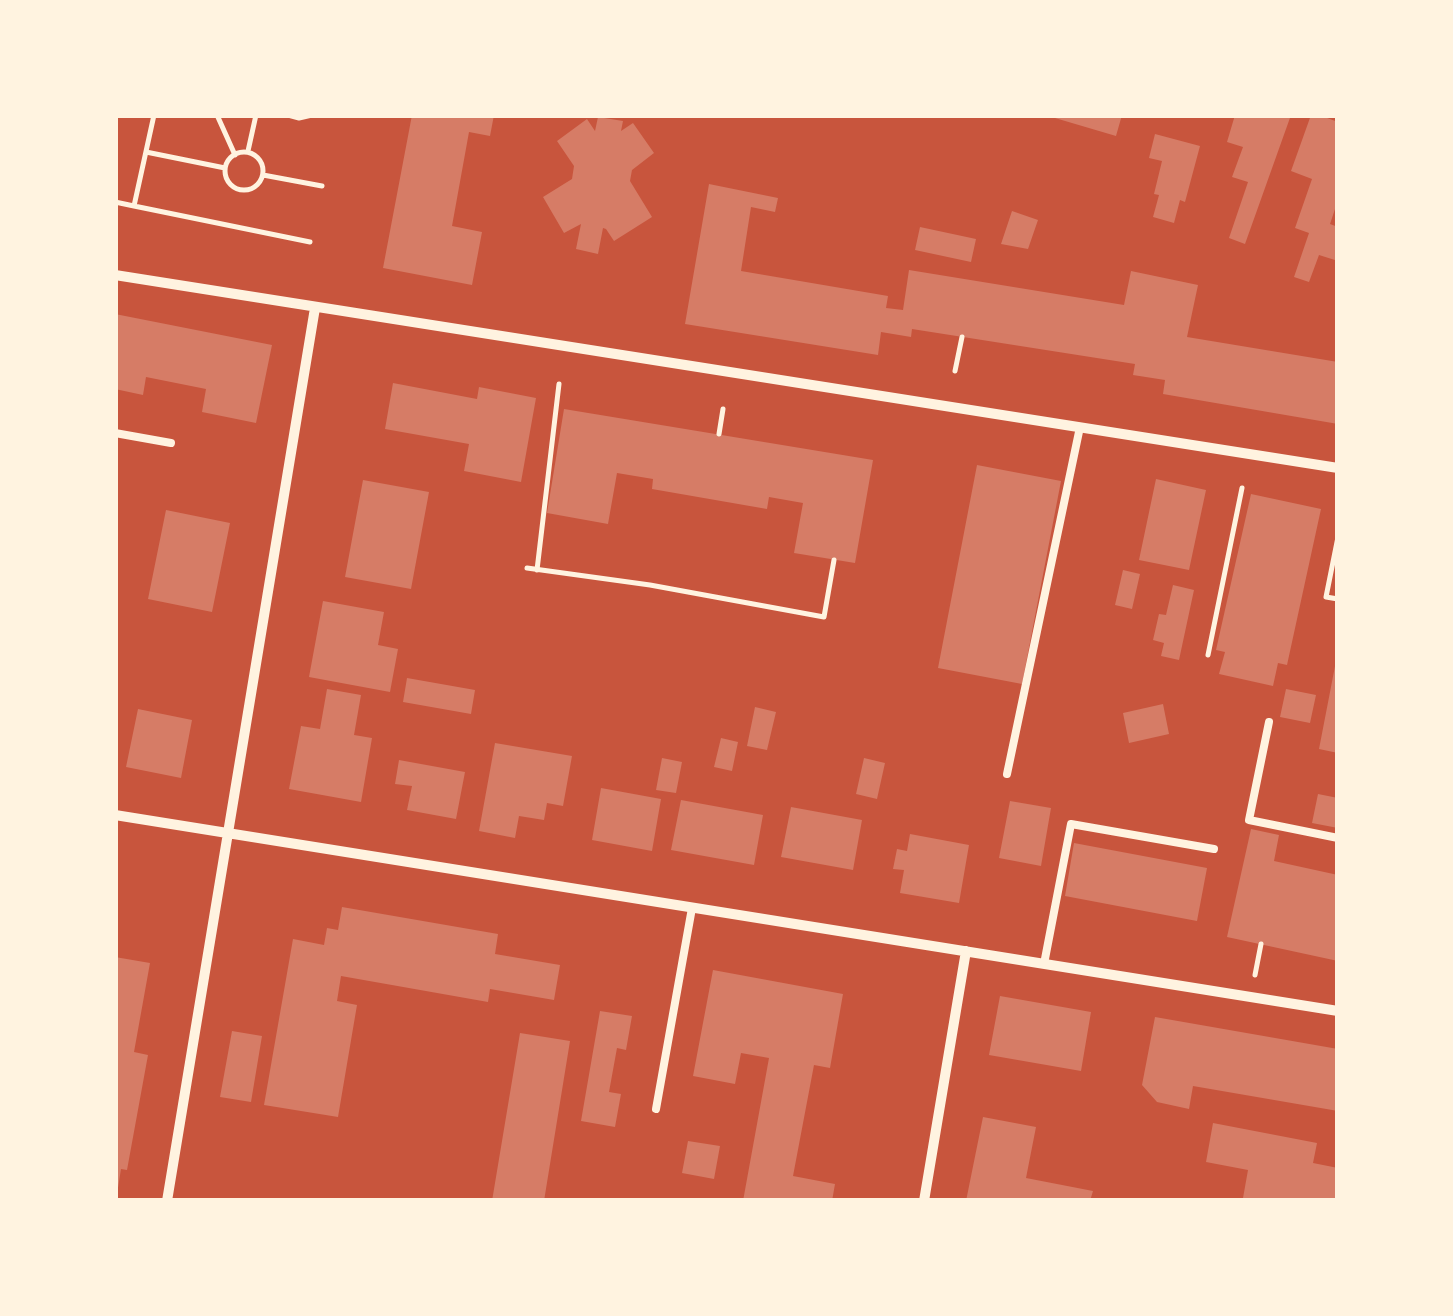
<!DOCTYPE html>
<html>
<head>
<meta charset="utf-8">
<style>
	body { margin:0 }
	#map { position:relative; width:1453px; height:1316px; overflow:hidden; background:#c8553d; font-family:Inter,sans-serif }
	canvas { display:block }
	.frame { position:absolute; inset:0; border:118px solid #fff3e0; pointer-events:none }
</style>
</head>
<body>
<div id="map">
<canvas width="1453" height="1316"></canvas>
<div class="frame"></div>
</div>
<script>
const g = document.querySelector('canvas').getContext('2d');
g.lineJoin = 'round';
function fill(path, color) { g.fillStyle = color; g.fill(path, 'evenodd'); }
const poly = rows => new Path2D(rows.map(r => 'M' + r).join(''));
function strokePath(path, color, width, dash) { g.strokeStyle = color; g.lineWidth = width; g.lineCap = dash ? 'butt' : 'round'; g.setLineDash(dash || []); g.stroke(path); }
const building = poly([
	[412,115,494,115,490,136,469,132,452,226,482,232,472,285,383,268],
	[1056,115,1122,115,1116,136,1055,118],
	[1235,115,1291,115,1245,244,1229,238,1248,182,1232,177,1243,147,1227,142],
	[1311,115,1319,115,1338,122,1338,200,1330,224,1338,227,1338,261,1319,255,1309,282,1294,277,1309,233,1295,228,1312,179,1291,171],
	[598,117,623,121,621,131,633,123,654,153,632,170,630,181,652,217,614,241,606,229,603,228,598,254,576,249,581,224,564,233,543,197,572,179,574,166,557,141,587,119,595,131],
	[1155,134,1200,146,1185,202,1180,200,1174,223,1153,217,1159,195,1154,194,1162,161,1149,158],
	[709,184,778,198,775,212,751,207,741,271,888,296,886,308,903,310,909,270,1124,305,1131,271,1198,285,1187,337,1338,362,1338,424,1163,394,1165,380,1133,375,1135,364,912,329,911,337,881,332,878,355,685,324],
	[1012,211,1038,220,1028,249,1001,244],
	[920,227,976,239,971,262,915,250],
	[115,314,272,345,256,423,202,412,206,389,146,377,143,395,115,389],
	[393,383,477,399,479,387,536,398,521,482,464,471,469,444,385,429],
	[564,409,873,460,855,563,794,553,803,503,769,497,767,509,652,489,653,479,617,473,608,524,547,513],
	[977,465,1061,481,1022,684,938,668],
	[1156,479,1206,490,1189,570,1139,560],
	[363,480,429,492,411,589,345,577],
	[1251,494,1321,509,1287,665,1278,663,1273,686,1219,674,1225,652,1216,650],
	[166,510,230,523,212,612,148,599],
	[1123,570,1140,574,1132,609,1115,605],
	[1173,585,1194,590,1179,660,1161,656,1164,643,1153,640,1159,614,1166,615],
	[323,601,384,612,378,645,398,649,390,692,309,677],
	[1336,661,1338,661,1338,753,1319,749],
	[407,678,475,690,471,714,403,702],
	[327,689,361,695,354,735,372,738,361,802,289,789,301,726,320,729],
	[1286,689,1316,695,1310,723,1280,717],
	[1163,704,1169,734,1129,743,1123,713],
	[755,707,776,712,767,750,747,746],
	[138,709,192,720,181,778,126,767],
	[721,738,738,742,732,771,714,767],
	[495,743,572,756,563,806,547,803,544,820,519,816,515,838,479,831],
	[662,758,682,762,676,793,656,790],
	[864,758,885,763,877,799,856,794],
	[399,760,465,772,456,819,407,810,412,786,395,784],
	[601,788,661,799,652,851,592,840],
	[1318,794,1338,798,1338,828,1312,823],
	[681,800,763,815,754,865,671,850],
	[1010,801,1051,808,1041,866,999,858],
	[791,807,862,820,853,870,781,857],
	[1251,829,1279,835,1274,861,1338,875,1338,961,1227,937],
	[910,834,969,845,959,903,900,893,904,870,893,869,897,849,907,851],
	[1074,843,1207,868,1197,921,1065,896],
	[342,907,498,934,495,954,560,965,554,1000,490,989,488,1002,341,976,337,1001,357,1005,338,1117,264,1105,293,939,324,945,327,928,338,930],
	[115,957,150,963,134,1052,148,1055,127,1170,121,1169,117,1194,115,1193],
	[713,970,843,994,830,1068,814,1065,793,1176,835,1184,832,1201,743,1201,769,1058,741,1053,735,1084,693,1076],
	[1000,996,1091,1012,1081,1071,989,1055],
	[600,1011,632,1016,626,1050,617,1048,609,1092,621,1094,615,1127,581,1121],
	[1155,1017,1338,1049,1338,1111,1193,1086,1189,1109,1157,1102,1142,1085],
	[232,1031,262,1036,251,1102,220,1097],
	[520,1033,570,1041,544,1201,492,1201],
	[983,1117,1036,1127,1026,1178,1093,1191,1090,1201,966,1201],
	[1213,1123,1317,1143,1313,1163,1338,1168,1338,1201,1260,1201,1243,1198,1248,1170,1206,1162],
	[688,1141,720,1146,714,1179,682,1173]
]);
const path = poly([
	[217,115,235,155],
	[288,115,299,118,312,115],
	[248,151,256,115],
	[146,152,225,168],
	'225 171a19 19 0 1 1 38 0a19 19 0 1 1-38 0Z',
	[263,175,322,186],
	[115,202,134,206,154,115],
	[134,206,310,242],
	[955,371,962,337],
	[719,434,723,409],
	[1338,537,1326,597,1338,599],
	[527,568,650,585,824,617,834,560],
	[537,570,559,384],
	[1208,655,1242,488],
	[1255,975,1261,944]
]);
const service = poly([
	[115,433,171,443],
	[1269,722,1249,820,1338,838],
	[1007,774,1080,427],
	[1044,964,1071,824,1214,849],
	[656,1109,692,908]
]);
const minor = poly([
	[115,275,1338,468],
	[115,815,1338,1011],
	[167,1201,315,308],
	[924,1201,966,951]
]);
fill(building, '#d67c66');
strokePath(path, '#fff3e0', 5);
strokePath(service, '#fff3e0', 8);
strokePath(minor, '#fff3e0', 10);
</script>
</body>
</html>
